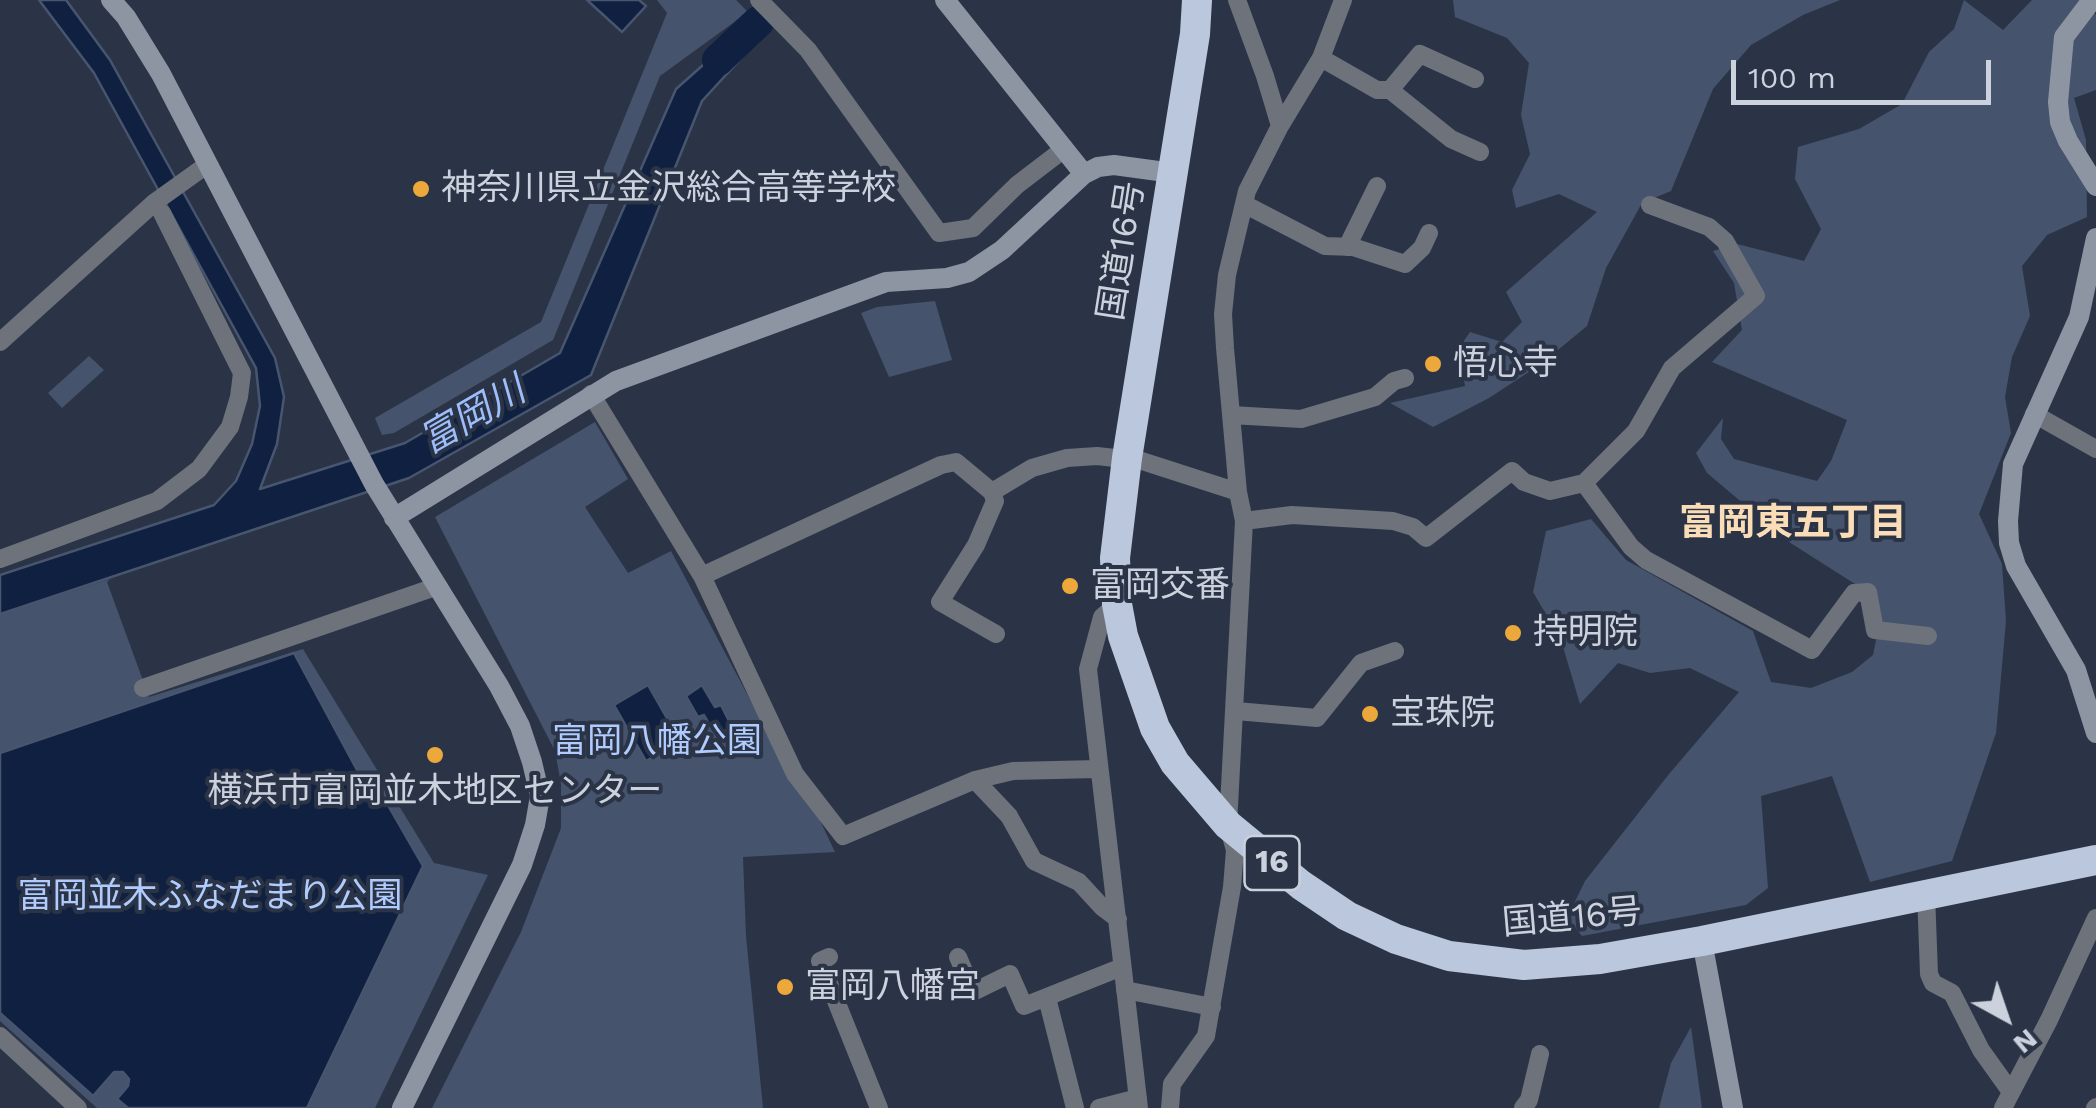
<!DOCTYPE html>
<html>
<head>
<meta charset="utf-8">
<style>
	body { margin:0 }
	#map { position:relative; width:2096px; height:1108px; overflow:hidden; background:#2b3446; font-family:"Work Sans",sans-serif }
	canvas { display:block }
	.north { position:absolute; left:1956px; top:968px; width:100px; height:100px; -webkit-text-stroke:8px #2b3446; paint-order:stroke; rotate:140deg; font-size:28px; font-weight:700; line-height:40px; text-align:center; color:#ccd2dd }
	.north::after { content:''; display:block; margin:auto; width:35px; height:45px; background:#ccd2dd; clip-path:polygon(50% 0,100% 100%,50% 72%,0 100%) }
	.scale { position:absolute; left:1731px; top:60px; width:260px; height:45px; box-sizing:border-box; border:5px solid #ccd2dd; border-top:0; padding-left:12px; font-size:30px; line-height:35px; white-space:nowrap; color:#ccd2dd; -webkit-text-stroke:8px #2b3446; paint-order:stroke }
</style>
</head>
<body>
<div id="map">
<canvas width="2096" height="1108"></canvas>
<div class="north">N</div>
<div class="scale">100 m</div>
</div>
<script>
const g = document.querySelector('canvas').getContext('2d');
g.lineJoin = 'round';
function fill(path, color) { g.fillStyle = color; g.fill(path, 'evenodd'); }
const poly = rows => new Path2D(rows.map(r => 'M' + r).join(''));
function strokePath(path, color, width, dash) { g.strokeStyle = color; g.lineWidth = width; g.lineCap = dash ? 'butt' : 'round'; g.setLineDash(dash || []); g.stroke(path); }
function write(font, color, halo, rows, align = 'center') {
  g.font = font + ' "Work Sans","Noto Sans JP",sans-serif'; g.lineWidth = 8; g.setLineDash([]); g.textBaseline = 'middle'; g.strokeStyle = halo; g.fillStyle = color; for (const [text, x, y, turn = 0] of rows) {
    g.save(); g.translate(x, y); g.rotate((+turn || 0) * Math.PI / 180); g.textAlign = isNaN(turn) ? turn : align; if (halo) g.strokeText(text, 0, 0); g.fillText(text, 0, 0); g.restore();
  }
}
const green = poly([
	[657,0,736,0,748,12,660,76,553,340,394,433,382,435,375,418,541,322,667,13],
	[1453,0,1840,0,1803,15,1751,45,1713,89,1671,191,1642,203,1606,268,1587,326,1541,364,1489,398,1433,427,1390,403,1465,386,1459,348,1470,332,1502,342,1522,322,1506,292,1597,212,1559,194,1516,208,1512,190,1530,154,1521,115,1529,63,1507,38,1455,17],
	[1964,0,2003,30,2032,0,2084,0,2096,15,2096,90,2074,98,2086,140,2087,217,2047,235,2022,266,2030,316,2012,357,2005,397,2011,433,1979,514,2002,564,2006,621,1996,733,1952,861,1870,882,1832,776,1761,796,1768,888,1746,905,1582,936,1567,918,1585,881,1669,774,1739,692,1690,668,1650,673,1618,663,1580,704,1561,640,1533,592,1546,531,1591,519,1626,560,1753,631,1771,682,1811,688,1852,672,1873,655,1881,615,1855,584,1789,542,1707,473,1696,453,1723,418,1721,439,1734,459,1817,481,1831,461,1847,420,1712,362,1742,330,1734,283,1713,251,1737,244,1804,261,1821,229,1795,179,1798,147,1859,129,1902,104,1929,52,1954,29],
	[935,301,952,360,889,377,861,313,877,307],
	[89,356,104,370,62,408,48,393],
	[595,422,628,479,585,507,628,573,671,551,796,786,815,810,835,852,743,857,746,936,763,1108,432,1108,521,932,561,828,561,784,555,751,435,517],
	[110,579,107,582,149,697,303,649,434,863,488,875,375,1108,97,1108,0,1021,0,614],
	[1691,1027,1702,1108,1659,1108,1671,1063]
]);
const water = poly([
	[39,0,66,0,110,60,275,358,284,397,277,444,260,489,405,443,560,353,676,89,747,26,759,39,702,101,591,375,409,478,0,614,0,575,214,505,236,481,252,444,260,406,256,368,94,73,39,0],
	[587,0,639,0,646,6,622,32,587,0],
	[294,653,364,783,374,781,423,866,307,1108,128,1108,117,1099,128,1086,129,1079,123,1072,114,1072,93,1096,0,1013,0,753,294,653],
	[648,685,680,741,646,761,614,705,648,685],
	[702,685,715,707,721,705,732,727,716,736,704,715,698,717,686,696,702,685]
]);
const river = poly([
	[718,60,758,22]
]);
const street = poly([
	[759,0,808,50,939,233,973,228,1017,185,1064,149],
	[1237,0,1265,76,1280,126],
	[1321,58,1377,90,1390,90,1420,54,1475,79],
	[1390,90,1451,139,1480,152],
	[1244,204,1325,246,1353,247,1405,264,1422,248,1429,233],
	[1347,247,1377,186],
	[0,342,155,202,208,164],
	[591,394,702,576,795,774,843,836,975,780,1013,771,1097,769],
	[2034,414,2096,449],
	[1231,415,1301,419,1375,397,1394,381,1405,378],
	[1584,483,1631,547,1646,560,1812,650,1854,593,1868,592,1875,630,1928,636],
	[992,492,995,501,976,545,940,602,996,634],
	[1244,521,1292,515,1393,521,1413,527,1426,538,1512,471,1524,482,1550,491,1584,483,1636,431,1672,368,1756,296,1725,241,1709,227,1650,205],
	[0,559,157,501,199,469,230,427,239,397,242,373,162,213],
	[702,576,941,465,956,462,992,492,1032,468,1067,458,1097,456,1142,461,1238,492],
	[1117,604,1102,617,1088,669,1139,1108],
	[143,688,438,586],
	[1236,711,1317,718,1361,663,1395,651],
	[975,780,1009,816,1034,861,1079,882,1102,907,1118,919],
	[1926,893,1929,974,1933,983,1952,993,1981,1050,2011,1092],
	[829,957,820,961,879,1108],
	[958,957,973,992,1010,974,1024,1006,1122,967],
	[1125,990,1212,1007],
	[1047,998,1075,1108],
	[0,1036,78,1108],
	[1099,1108,1138,1098],
	[1170,1108,1172,1084,1206,1036,1232,887,1235,850,1228,825,1244,521,1238,492,1225,348,1223,314,1227,275,1247,191,1280,126,1321,58,1343,0],
	[1523,1108,1529,1100,1540,1054],
	[2003,1108,2049,1020,2096,918],
	[2095,1108,2096,1107]
]);
const secondary = poly([
	[111,0,126,17,161,74,374,484,499,686,520,726,532,762,540,796,535,825,522,865,402,1108],
	[945,0,1084,174],
	[2092,0,2064,37,2058,102,2060,122,2068,141,2096,186],
	[2096,238,2079,317,2013,464,2008,521,2009,543,2016,566,2076,670,2096,733],
	[394,518,616,381,886,282,947,278,969,272,1002,250,1084,174,1098,167,1114,165,1173,173],
	[1702,941,1733,1108]
]);
const highway = poly([
	[1197,0,1195,34,1127,458,1115,558,1117,604,1123,636,1155,728,1175,763,1228,825,1301,885,1347,916,1396,939,1449,956,1524,965,1600,959,1702,941,2096,860]
]);
const markers = [
	[421,189,10,"#eda83b"],
	[1433,364,10,"#eda83b"],
	[1070,586,10,"#eda83b"],
	[1513,633,10,"#eda83b"],
	[1370,714,10,"#eda83b"],
	[435,755,10,"#eda83b"],
	[785,987,10,"#eda83b"]
];
const shields = [
	[1272,863,55]
];
const shieldNames = [
	["16",1272,863]
];
const poiNames = [
	["神奈川県立金沢総合高等学校",441,189],
	["悟心寺",1453,364],
	["富岡交番",1090,586],
	["持明院",1533,633],
	["宝珠院",1390,714],
	["横浜市富岡並木地区センター",435,792,"center"],
	["富岡八幡宮",805,987]
];
const streetNames = [
	["国道16号",1122,251,-81],
	["国道16号",1572,918,-5]
];
const parkNames = [
	["富岡八幡公園",657,742],
	["富岡並木ふなだまり公園",210,897]
];
const waterNames = [
	["富岡川",473,416,-30]
];
const neighbourhoodNames = [
	["富岡東五丁目",1793,524]
];
fill(green, '#45536d');
fill(water, '#102040');
strokePath(water, '#48556f', 2.5);
strokePath(river, '#102040', 32);
strokePath(street, '#6d727b', 18);
strokePath(secondary, '#8d95a3', 20);
strokePath(highway, '#bbc7dd', 30);
for (const [x, y, r, color] of markers) { const dot = new Path2D(); dot.arc(x, y, r, 0, 2 * Math.PI); g.fillStyle = color; g.fill(dot); strokePath(dot, '#2b3446', 4); }
for (const [x, y, w] of shields) { const box = new Path2D(); box.roundRect(x - w / 2, y - 27, w, 54, 8); g.fillStyle = '#2b3446'; g.fill(box); strokePath(box, '#ccd2dd', 2.5); }
write('bold 32px', '#ccd2dd', null, shieldNames);
write('35px', '#ccd2dd', '#2b3446', poiNames, 'left');
write('35px', '#ccd2dd', '#2b3446', streetNames);
write('35px', '#b0cbfd', '#2b3446', parkNames);
write('italic 38px', '#9dbefb', '#2b3446', waterNames);
write('bold 38px', '#faddb6', '#2b3446', neighbourhoodNames);
</script>
</body>
</html>
